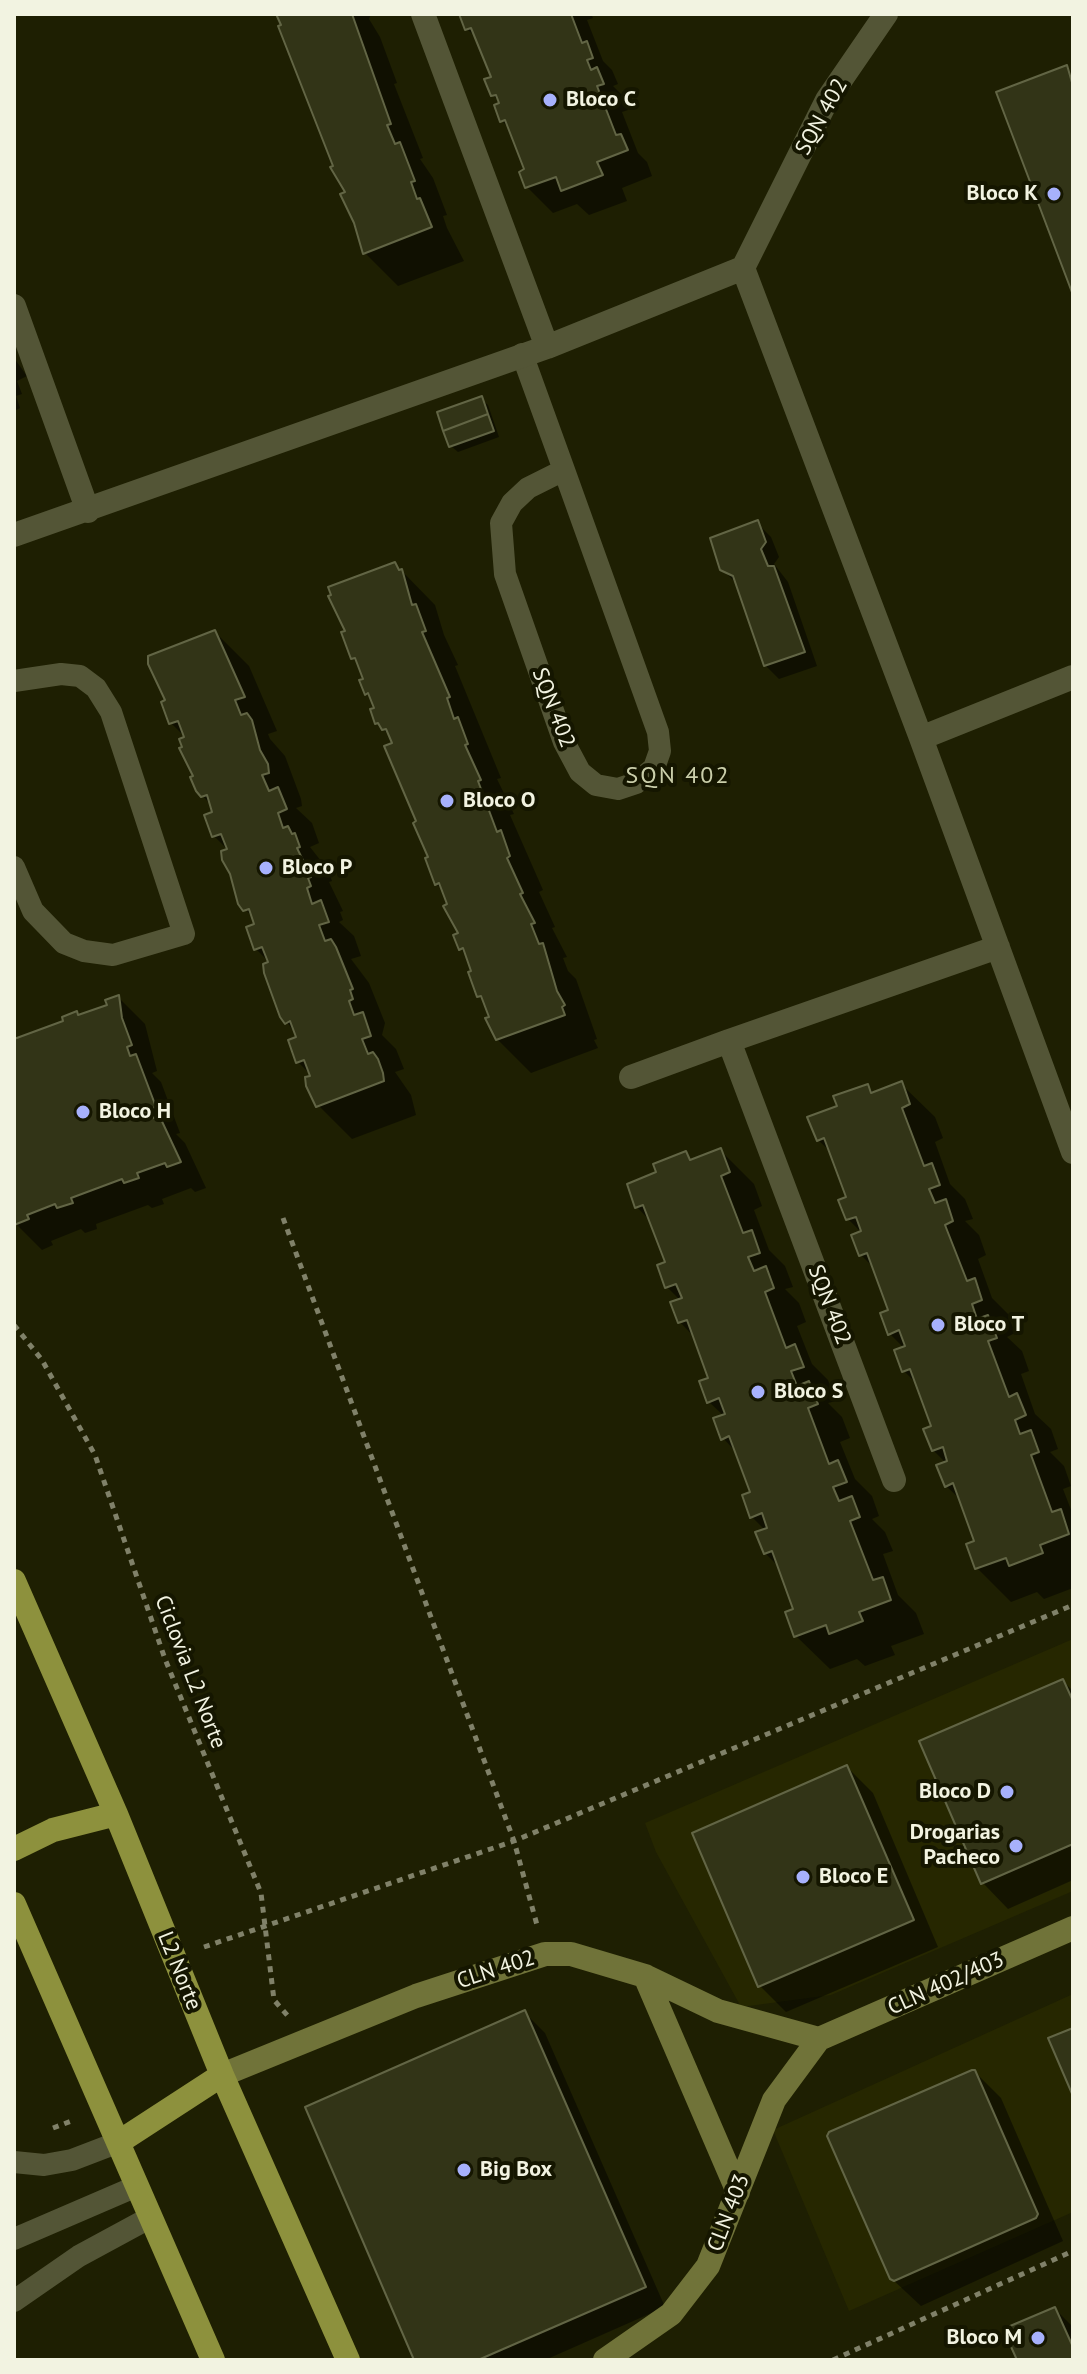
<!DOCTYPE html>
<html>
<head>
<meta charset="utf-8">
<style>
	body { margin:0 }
	#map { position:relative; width:1087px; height:2374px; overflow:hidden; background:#1e1f02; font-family:"PT Sans",sans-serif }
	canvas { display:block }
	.frame { position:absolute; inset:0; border:16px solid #f2f3e1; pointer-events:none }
</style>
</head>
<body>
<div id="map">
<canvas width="1087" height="2374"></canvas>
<div class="frame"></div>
</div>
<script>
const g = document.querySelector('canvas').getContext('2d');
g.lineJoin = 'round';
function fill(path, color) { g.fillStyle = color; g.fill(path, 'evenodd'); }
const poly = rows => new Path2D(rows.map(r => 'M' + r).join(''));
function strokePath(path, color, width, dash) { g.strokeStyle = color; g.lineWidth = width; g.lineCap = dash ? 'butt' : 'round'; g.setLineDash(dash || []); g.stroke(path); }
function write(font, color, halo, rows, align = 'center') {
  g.font = font + ' "PT Sans",sans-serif'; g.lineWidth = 8; g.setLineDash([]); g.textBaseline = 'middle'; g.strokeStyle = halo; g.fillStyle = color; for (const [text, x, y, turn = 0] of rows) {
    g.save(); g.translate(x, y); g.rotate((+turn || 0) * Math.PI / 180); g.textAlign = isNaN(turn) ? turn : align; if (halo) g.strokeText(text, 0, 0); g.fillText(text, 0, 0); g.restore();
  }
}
const built = poly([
	[1073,1639,1073,1891,831,1995,741,2007,656,1852,645,1823],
	[1073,1994,1073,2212,849,2311,773,2130]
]);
const shadow = poly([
	[276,14,371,14,369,19,380,37,397,83,394,84,423,158,420,159,433,178,447,215,443,216,447,228,464,261,398,286,365,253,347,194],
	[464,14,591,14,593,18,587,20,603,61,612,70,618,84,613,86,622,95,628,110,622,112,638,153,647,162,652,176,622,188,627,201,589,215,577,204,553,213,527,187,527,170,511,130,502,121,502,104,493,95,493,78,479,40,467,29],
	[14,358,27,376,17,381,22,394,16,396,20,408,14,411],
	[481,399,488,405,499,437,458,452,451,446],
	[757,523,771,537,779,557,774,564,788,582,817,666,779,679,765,665,737,584,722,569],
	[395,564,435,605,444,635,458,665,455,666,501,778,497,779,514,814,510,815,543,890,539,892,555,927,552,928,567,957,563,958,568,971,576,979,597,1039,594,1040,598,1048,531,1073,497,1039,486,1004,479,996,474,972,461,948,460,934,444,891,436,884,392,738,377,723,377,709,359,665,353,658],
	[215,632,249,666,277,731,268,734,270,739,285,756,301,799,302,806,296,808,312,823,319,843,310,847,328,870,332,881,329,882,343,911,340,912,343,920,339,922,354,936,361,956,351,959,369,983,385,1023,382,1035,396,1049,404,1069,395,1072,411,1095,416,1115,352,1139,318,1105,313,1077,298,1062,290,1042,299,1039,287,1022,271,964,256,949,254,919,240,903,224,860,229,851,214,836,212,806,197,790,186,738,171,723,168,702],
	[119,998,145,1024,157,1071,152,1073,161,1082,180,1133,176,1134,185,1143,206,1188,195,1192,191,1188,162,1199,164,1204,152,1208,148,1205,96,1224,97,1229,85,1233,81,1229,51,1241,53,1245,42,1250,16,1224,14,1042,66,1022,76,1013,80,1017,109,1006],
	[901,1084,935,1117,943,1138,935,1142,950,1184,965,1199,973,1219,965,1221,979,1235,986,1255,978,1259,992,1298,1008,1314,1015,1333,1007,1337,1022,1351,1029,1371,1021,1374,1035,1414,1051,1429,1058,1449,1050,1452,1064,1466,1071,1486,1063,1489,1073,1515,1073,1588,1044,1599,1037,1592,1011,1602,977,1568,977,1543,962,1501,946,1486,946,1463,933,1450,934,1428,918,1385,904,1371,904,1348,890,1334,890,1312,875,1269,861,1255,862,1233,848,1219,849,1198,832,1153,818,1140,839,1107,867,1086,875,1094],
	[720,1150,754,1184,762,1206,754,1210,769,1250,785,1266,793,1287,785,1289,799,1303,806,1322,797,1326,812,1364,828,1380,836,1401,828,1403,842,1417,850,1438,840,1442,855,1479,872,1496,879,1516,872,1519,885,1532,893,1551,883,1554,898,1595,916,1613,924,1634,891,1646,895,1655,865,1666,857,1659,830,1669,796,1636,796,1611,780,1568,765,1553,766,1531,752,1517,752,1494,737,1453,723,1438,724,1416,709,1402,710,1379,695,1338,680,1322,681,1301,667,1287,667,1264,652,1223,637,1207,629,1185,658,1173,686,1154,693,1161],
	[836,1623,820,1629,820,1625],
	[1063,1681,1073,1691,1073,1880,1008,1909,983,1883],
	[847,1767,873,1793,938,1947,786,2012,760,1986,695,1834],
	[525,2013,545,2033,665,2307,545,2360,417,2360],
	[975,2072,1001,2098,1063,2241,921,2306,891,2278],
	[1055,2309,1073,2327,1073,2360,1019,2360]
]);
const building = poly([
	[276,14,352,14,391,124,387,125,395,144,400,142,415,181,411,182,417,199,420,198,432,227,363,254,354,223,340,194,345,192,330,167,333,166,278,26,281,25,276,14],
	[459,14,571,14,582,43,587,41,593,58,587,60,591,70,597,67,604,84,597,86,616,135,621,134,628,150,597,162,603,175,561,191,556,177,525,188,519,172,524,169,505,120,500,122,494,105,499,103,496,95,491,96,484,79,491,77,471,28,465,30,459,14],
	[1067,65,1073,86,1073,295,996,92,1067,65],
	[482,396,488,414,443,431,437,412,482,396],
	[488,414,494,431,449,447,443,431,488,414],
	[758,520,766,542,761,549,768,566,774,566,805,652,764,666,733,576,720,570,710,538,758,520],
	[395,562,399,570,402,569,412,605,416,604,426,631,422,632,450,697,447,698,454,719,458,717,468,744,465,745,481,780,478,781,497,832,501,830,510,856,507,858,523,893,520,894,535,923,531,924,539,944,543,943,557,991,565,1005,562,1007,565,1015,496,1040,485,1018,489,1017,481,996,477,997,468,972,471,971,463,948,459,950,453,935,458,933,443,906,447,904,439,883,435,885,425,858,428,857,413,823,416,821,384,746,392,743,386,729,382,730,378,723,375,724,370,709,374,708,368,693,365,695,359,680,363,679,355,658,351,659,341,632,345,631,328,596,331,595,328,587,395,562],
	[215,630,245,697,235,700,241,715,247,713,252,720,260,750,268,764,269,773,262,775,269,791,278,787,287,809,278,813,283,828,288,826,292,834,295,833,300,847,297,848,311,877,308,878,311,886,307,888,312,904,321,900,329,922,319,925,325,941,331,939,336,947,353,989,350,990,353,999,349,1001,354,1015,363,1012,371,1036,362,1039,368,1054,373,1052,378,1059,383,1073,384,1081,316,1107,306,1086,305,1077,310,1076,304,1060,296,1063,288,1040,296,1037,290,1021,285,1024,280,1017,264,973,263,964,268,962,262,947,254,950,246,927,254,924,249,909,243,911,238,904,230,874,222,860,221,851,227,849,221,834,212,837,204,815,212,812,207,795,201,797,196,791,190,777,193,776,179,748,182,747,179,739,184,737,178,721,169,724,161,702,165,700,148,664,148,656,215,630],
	[119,995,122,1018,132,1045,127,1047,130,1056,136,1054,156,1107,150,1109,154,1118,159,1115,181,1162,167,1167,165,1163,137,1173,139,1178,124,1183,122,1179,71,1198,73,1203,57,1208,55,1204,27,1215,29,1219,14,1225,14,1039,63,1021,62,1017,77,1011,78,1015,107,1005,105,1000,119,995],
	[902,1081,910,1104,902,1108,924,1166,932,1163,940,1185,929,1189,935,1203,946,1199,953,1221,945,1225,967,1281,975,1278,982,1300,972,1304,977,1319,988,1315,997,1338,988,1341,1009,1397,1017,1393,1026,1415,1015,1420,1020,1434,1031,1430,1039,1452,1031,1455,1052,1512,1061,1509,1069,1534,1040,1545,1043,1553,1009,1566,1006,1558,975,1569,966,1544,974,1541,953,1483,945,1487,936,1465,947,1461,943,1447,932,1451,923,1429,931,1426,910,1369,902,1372,894,1350,905,1346,899,1330,888,1335,880,1313,888,1310,867,1253,859,1256,851,1235,861,1231,856,1217,846,1220,838,1200,846,1197,824,1138,817,1141,807,1117,837,1106,833,1096,868,1084,871,1093,902,1081],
	[721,1148,730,1172,721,1176,743,1233,752,1230,760,1253,748,1257,754,1271,766,1266,774,1288,765,1292,786,1348,795,1344,804,1367,791,1371,797,1386,809,1381,818,1404,808,1408,829,1464,838,1460,847,1482,833,1487,839,1501,852,1496,860,1517,850,1521,873,1580,883,1577,891,1600,859,1612,863,1621,829,1634,826,1625,794,1637,785,1612,793,1609,772,1551,764,1554,755,1532,767,1528,762,1513,750,1518,742,1495,750,1492,729,1436,721,1440,713,1418,725,1414,719,1398,707,1403,699,1381,708,1378,687,1320,678,1323,670,1302,682,1298,676,1284,665,1288,657,1265,665,1262,643,1205,635,1208,627,1184,656,1172,653,1164,686,1151,690,1160,721,1148],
	[1063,1679,1073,1701,1073,1844,981,1884,919,1741,1063,1679],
	[847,1765,914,1920,758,1987,692,1833,847,1765],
	[525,2010,646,2287,478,2360,414,2360,305,2107,525,2010],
	[1073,2028,1073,2096,1048,2038,1073,2028],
	[972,2070,975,2070,1038,2214,1036,2218,894,2281,890,2279,827,2136,829,2132,972,2070],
	[1055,2307,1073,2347,1073,2360,1017,2360,1003,2329,1055,2307]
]);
const path = poly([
	[283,1218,514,1841,537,1925],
	[14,1325,42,1360,95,1455,165,1659,261,1893,274,2000,288,2016],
	[204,1947,514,1841,1073,1605],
	[53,2128,74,2120],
	[833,2360,1073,2251]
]);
const lane = poly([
	[522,354,564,470,658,732,660,751,654,768,636,783,618,789,596,785,580,772,564,742,505,574,501,523,512,503,528,488,564,470],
	[14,681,61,674,80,676,96,688,111,712,184,934,113,955,84,951,64,943,33,911,14,867],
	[14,2162,44,2165,72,2160,119,2142],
	[14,2239,137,2186],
	[14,2301,79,2256,151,2217]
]);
const street = poly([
	[423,14,547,347],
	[743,268,921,738,1073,1152],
	[14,306,88,511],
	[14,535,547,347,743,268,827,100,886,14],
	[921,738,1073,677],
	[631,1077,729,1041],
	[894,1480,729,1041,998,947]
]);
const secondary = poly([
	[645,1976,738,2192],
	[222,2075,416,1996,545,1954,571,1954,645,1976,718,2011,819,2039],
	[605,2360,671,2314,708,2266,774,2100,819,2039,1073,1928]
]);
const primary = poly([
	[14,1581,116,1814,222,2075,348,2360],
	[14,1849,53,1830,116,1814],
	[14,1904,213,2360],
	[119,2142,222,2075]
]);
const markers = [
	[550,100,8,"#a7b1fc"],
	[1054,194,8,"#a7b1fc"],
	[447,801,8,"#a7b1fc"],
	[266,868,8,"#a7b1fc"],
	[83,1112,8,"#a7b1fc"],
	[938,1325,8,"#a7b1fc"],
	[758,1392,8,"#a7b1fc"],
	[1007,1792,8,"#a7b1fc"],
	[1016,1846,8,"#a7b1fc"],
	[803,1877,8,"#a7b1fc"],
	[464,2170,8,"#a7b1fc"],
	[1038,2338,8,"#a7b1fc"]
];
const poiNames = [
	["Bloco C",566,100],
	["Bloco K",1038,194,"right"],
	["Bloco O",463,801],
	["Bloco P",282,868],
	["Bloco H",99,1112],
	["Bloco T",954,1325],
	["Bloco S",774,1392],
	["Bloco D",991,1792,"right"],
	["Drogarias",1000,1833,"right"],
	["Pacheco",1000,1858,"right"],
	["Bloco E",819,1877],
	["Big Box",480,2170],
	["Bloco M",1022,2338,"right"]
];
const streetNames = [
	["SQN 402",822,117,-61],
	["SQN 402",553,708,69],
	["SQN 402",829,1305,69],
	["Ciclovia L2 Norte",190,1672,69],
	["CLN 402",496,1970,-18],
	["L2 Norte",179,1971,68],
	["CLN 402/403",946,1984,-24],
	["CLN 403",729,2213,-69]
];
const neighbourhoodNames = [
	["SQN 402",678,776]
];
fill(built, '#262700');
fill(shadow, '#0007');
fill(building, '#323417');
strokePath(building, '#626545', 2);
strokePath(path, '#808169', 5, [6, 6]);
strokePath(lane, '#535536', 22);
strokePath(street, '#535536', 24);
strokePath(secondary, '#707339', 24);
strokePath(primary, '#8d913d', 24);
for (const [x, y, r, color] of markers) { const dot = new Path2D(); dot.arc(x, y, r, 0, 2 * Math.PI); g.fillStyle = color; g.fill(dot); strokePath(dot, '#151600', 3); }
write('bold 22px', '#f2f3e1', '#151600', poiNames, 'left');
write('22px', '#f2f3e1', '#151600', streetNames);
g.letterSpacing = '2px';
write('24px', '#caceaa', '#151600', neighbourhoodNames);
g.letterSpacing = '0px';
</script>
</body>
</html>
